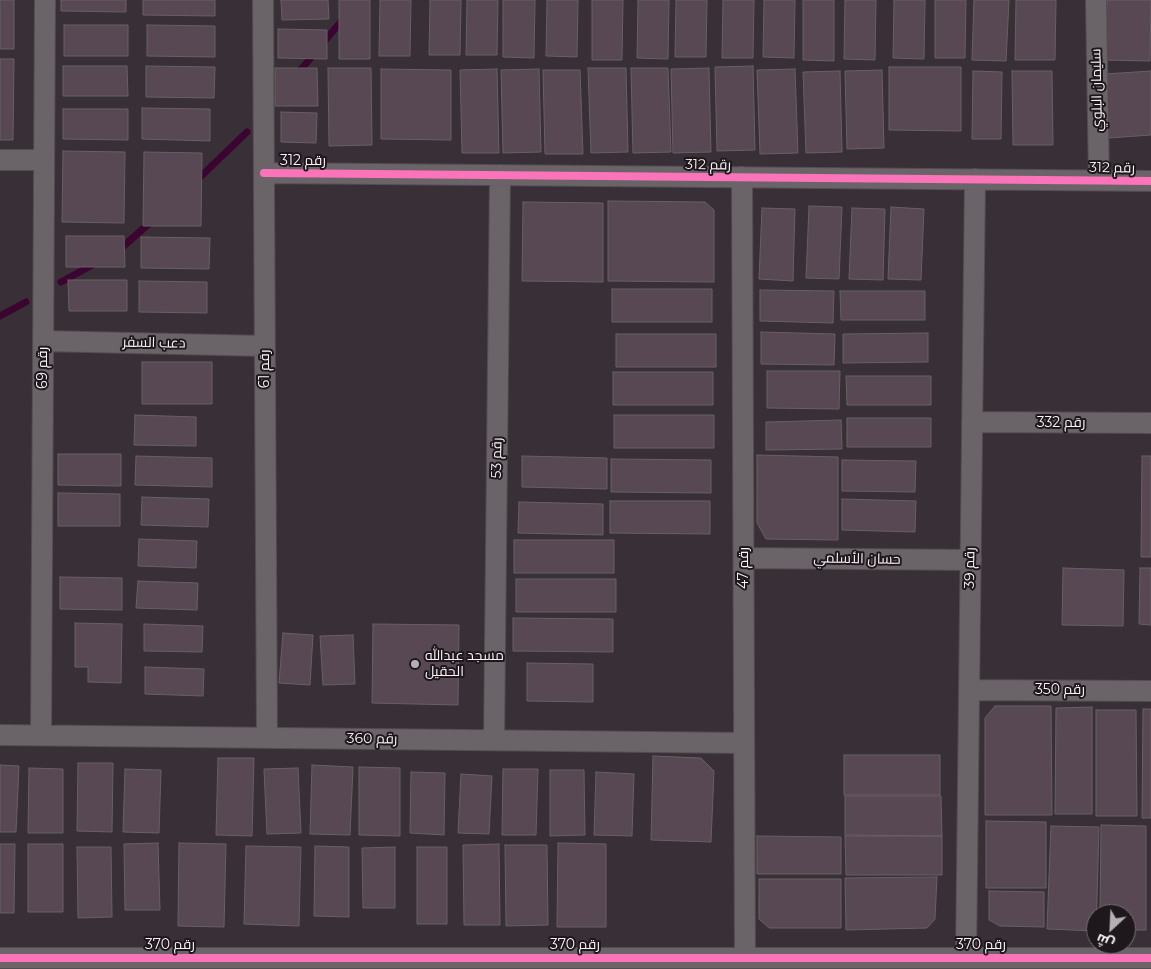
<!DOCTYPE html>
<html>
<head>
<meta charset="utf-8">
<style>
	body { margin:0 }
	#map { position:relative; width:1151px; height:969px; overflow:hidden; background:#383036; font-family:Montserrat,Cairo,sans-serif }
	canvas { display:block }
	.north { position:absolute; left:1086px; top:904px; width:50px; height:50px; box-sizing:border-box; background:#1e171c; border:1px solid #766f74; border-radius:50%; rotate:205deg; font-size:14px; font-weight:700; line-height:20px; text-align:center; color:#fbf2f8 }
	.north::after { content:''; display:block; margin:auto; width:18px; height:22px; background:#b7aeb4; clip-path:polygon(50% 0,100% 100%,50% 72%,0 100%) }
</style>
</head>
<body>
<div id="map">
<canvas width="1151" height="969"></canvas>
<div class="north">ش</div>
</div>
<script>
const g = document.querySelector('canvas').getContext('2d');
g.lineJoin = 'round';
const poly = rows => new Path2D(rows.map(r => 'M' + r).join(''));
function strokePath(path, color, width, dash) { g.strokeStyle = color; g.lineWidth = width; g.lineCap = dash ? 'butt' : 'round'; g.setLineDash(dash || []); g.stroke(path); }
function fill(path, color) { g.fillStyle = color; g.fill(path, 'evenodd'); }
function write(font, color, halo, rows, align = 'center') {
  g.font = font + ' Montserrat,Cairo,sans-serif'; g.lineWidth = 4; g.setLineDash([]); g.textBaseline = 'middle'; g.strokeStyle = halo; g.fillStyle = color; for (const [text, x, y, turn = 0] of rows) {
    g.save(); g.translate(x, y); g.rotate((+turn || 0) * Math.PI / 180); g.textAlign = isNaN(turn) ? turn : align; if (halo) g.strokeText(text, 0, 0); g.fillText(text, 0, 0); g.restore();
  }
}
const stream = poly([
	[322,44,344,18],
	[296,75,315,53],
	[195,182,247,132],
	[119,250,152,221],
	[61,282,96,263],
	[0,316,26,302]
]);
const building = poly([
	[0,0,14,0,14,49,0,49,0,0],
	[61,0,126,0,126,12,61,11,61,0],
	[143,0,215,0,215,16,143,15,143,0],
	[281,0,328,0,329,19,282,20,281,0],
	[339,0,370,0,370,59,339,59,339,0],
	[380,0,411,0,410,56,379,56,380,0],
	[430,0,461,0,460,55,429,55,430,0],
	[467,0,498,0,497,55,466,55,467,0],
	[503,0,535,0,534,58,503,57,503,0],
	[547,0,578,0,577,57,546,56,547,0],
	[592,0,623,0,622,60,592,60,592,0],
	[638,0,669,0,668,59,637,58,638,0],
	[676,0,707,0,706,57,675,57,676,0],
	[723,0,754,0,753,58,722,58,723,0],
	[764,0,795,0,794,58,763,57,764,0],
	[803,0,834,0,834,61,803,60,803,0],
	[845,0,876,0,875,60,844,59,845,0],
	[894,0,925,0,924,59,893,58,894,0],
	[935,0,966,0,965,58,935,58,935,0],
	[974,0,1009,0,1006,61,972,60,974,0],
	[1016,0,1056,0,1055,60,1015,60,1016,0],
	[1107,0,1151,0,1150,61,1105,60,1107,0],
	[64,25,128,25,128,56,64,56,64,25],
	[147,25,215,26,215,57,147,56,147,25],
	[278,29,327,30,327,59,278,58,278,29],
	[0,59,14,59,13,140,0,140,0,59],
	[63,66,127,66,128,96,63,96,63,66],
	[146,66,215,67,214,98,146,97,146,66],
	[753,66,755,150,717,151,715,67,753,66],
	[889,67,961,67,961,131,889,130,889,67],
	[275,68,317,68,318,106,275,106,275,68],
	[328,68,371,68,372,145,329,146,328,68],
	[588,68,626,68,628,152,591,153,588,68],
	[631,68,668,68,671,152,633,153,631,68],
	[709,68,711,152,673,153,671,69,709,68],
	[381,69,451,70,451,140,381,139,381,69],
	[497,69,499,153,462,153,460,70,497,69],
	[539,69,541,152,503,153,501,70,539,69],
	[795,69,798,153,760,154,757,70,795,69],
	[543,70,580,70,583,154,545,154,543,70],
	[882,70,884,148,847,149,845,71,882,70],
	[840,71,842,152,806,153,803,72,840,71],
	[973,71,1002,72,1001,139,972,139,973,71],
	[1012,71,1052,71,1053,145,1013,145,1012,71],
	[1151,71,1151,135,1109,138,1105,74,1151,71],
	[142,108,210,109,210,141,142,139,142,108],
	[63,109,128,109,128,140,63,139,63,109],
	[281,112,317,113,316,143,281,142,281,112],
	[63,151,125,152,124,223,62,222,63,151],
	[144,152,202,153,201,226,143,226,144,152],
	[608,201,705,202,714,210,714,282,608,281,608,201],
	[523,202,603,203,603,282,522,281,523,202],
	[809,206,842,207,839,279,806,278,809,206],
	[891,207,924,209,921,280,888,279,891,207],
	[762,208,795,209,793,281,759,279,762,208],
	[852,208,885,209,883,280,849,279,852,208],
	[66,236,124,236,125,267,66,267,66,236],
	[141,237,210,238,209,269,141,268,141,237],
	[68,280,127,280,127,311,69,311,68,280],
	[139,281,207,282,207,313,139,312,139,281],
	[612,289,712,289,712,322,612,322,612,289],
	[760,290,834,291,833,323,760,321,760,290],
	[840,291,925,291,925,320,841,320,840,291],
	[761,332,835,334,834,365,761,364,761,332],
	[928,333,928,362,843,363,843,334,928,333],
	[616,334,716,334,716,367,616,367,616,334],
	[142,362,212,362,212,404,142,404,142,362],
	[767,371,840,371,839,409,767,408,767,371],
	[613,372,713,372,713,405,613,405,613,372],
	[846,376,931,376,931,405,847,405,846,376],
	[135,415,196,417,196,446,134,445,135,415],
	[614,415,714,415,714,448,614,448,614,415],
	[847,418,931,418,931,447,847,447,847,418],
	[841,420,842,449,766,450,766,422,841,420],
	[58,454,121,454,121,486,58,485,58,454],
	[757,455,838,457,838,540,766,539,757,523,757,455],
	[136,456,212,458,212,487,135,485,136,456],
	[522,456,607,458,607,489,522,487,522,456],
	[1142,456,1151,456,1151,557,1141,557,1142,456],
	[611,459,711,460,711,493,611,492,611,459],
	[842,460,916,461,915,492,842,491,842,460],
	[58,493,120,494,120,526,58,526,58,493],
	[142,497,209,499,208,527,141,525,142,497],
	[842,499,916,501,915,532,842,530,842,499],
	[610,501,710,501,710,534,610,533,610,501],
	[519,502,603,504,603,535,518,533,519,502],
	[139,539,197,541,196,568,138,566,139,539],
	[514,540,614,540,614,573,514,573,514,540],
	[1063,568,1124,570,1123,626,1062,625,1063,568],
	[1140,568,1151,568,1151,625,1139,624,1140,568],
	[60,577,122,578,122,610,60,609,60,577],
	[516,579,616,579,616,612,516,612,516,579],
	[138,581,198,583,197,610,136,608,138,581],
	[513,618,613,619,613,652,513,651,513,618],
	[75,623,122,624,121,683,88,682,88,667,75,667,75,623],
	[144,624,203,626,202,652,144,651,144,624],
	[373,624,459,625,458,705,372,703,373,624],
	[283,633,313,635,310,685,279,683,283,633],
	[353,635,355,684,323,685,320,636,353,635],
	[527,663,593,664,593,702,527,701,527,663],
	[145,667,204,669,203,696,145,694,145,667],
	[995,706,1051,706,1052,815,985,815,985,718,995,706],
	[1092,707,1092,814,1055,814,1056,708,1092,707],
	[1143,709,1151,709,1151,818,1142,818,1143,709],
	[1096,710,1136,710,1137,816,1096,816,1096,710],
	[844,755,940,755,940,795,844,795,844,755],
	[653,756,701,758,714,771,711,842,651,840,653,756],
	[218,758,254,758,252,836,216,835,218,758],
	[78,763,113,763,112,832,77,831,78,763],
	[0,765,19,766,16,832,0,832,0,765],
	[312,765,353,767,350,835,310,834,312,765],
	[359,767,400,768,400,836,359,835,359,767],
	[29,768,63,769,63,833,28,833,29,768],
	[298,768,301,833,267,834,264,769,298,768],
	[125,769,161,770,159,833,123,832,125,769],
	[503,769,538,769,536,835,502,835,503,769],
	[550,770,584,770,585,835,550,836,550,770],
	[411,772,445,773,444,835,410,833,411,772],
	[596,772,634,774,632,836,594,835,596,772],
	[461,774,492,776,489,834,458,833,461,774],
	[845,796,941,796,942,836,845,835,845,796],
	[986,821,1046,822,1046,888,986,888,986,821],
	[1101,825,1146,826,1146,930,1126,930,1126,914,1100,914,1101,825],
	[1051,826,1099,827,1096,931,1047,929,1051,826],
	[757,836,841,837,841,874,757,874,757,836],
	[845,836,942,836,942,875,846,875,845,836],
	[158,843,160,910,125,910,124,844,158,843],
	[179,843,226,844,224,927,178,926,179,843],
	[558,843,606,844,606,927,557,927,558,843],
	[0,844,15,844,14,913,0,913,0,844],
	[28,844,63,844,63,912,28,912,28,844],
	[499,844,500,925,464,925,463,845,499,844],
	[505,845,547,845,548,925,506,926,505,845],
	[246,846,301,847,299,926,244,924,246,846],
	[315,846,349,847,349,917,314,916,315,846],
	[77,847,111,847,112,917,78,918,77,847],
	[395,847,395,908,363,908,362,848,395,847],
	[417,847,447,847,447,924,417,924,417,847],
	[937,877,935,919,927,928,846,930,845,878,937,877],
	[759,879,841,879,841,928,769,928,759,919,759,879],
	[989,891,1044,892,1044,927,1000,926,989,920,989,891]
]);
const street = poly([
	[263,0,267,738],
	[1096,0,1099,180],
	[0,160,44,160],
	[264,173,1151,181],
	[742,177,745,958],
	[43,341,265,346],
	[972,422,1151,423],
	[744,558,971,560],
	[969,690,1151,691],
	[0,735,744,743],
	[41,735,45,0],
	[494,740,500,175],
	[0,958,1151,958],
	[966,958,975,179]
]);
const cycleway = poly([
	[264,173,1151,181],
	[0,958,1151,958]
]);
const markers = [
	[415,664,5,"#b7aeb4"]
];
const streetNames = [
	["سليمان البلوي",1097,90,-91],
	["رقم 312",303,161],
	["رقم 312",708,165,1],
	["رقم 312",1112,168,1],
	["دعب السفر",154,343,1],
	["رقم 69",43,368,-90],
	["رقم 61",265,369,-90],
	["رقم 332",1061,423],
	["رقم 53",497,458,-89],
	["حسان الأسلمي",857,559,1],
	["رقم 47",744,568,-90],
	["رقم 39",970,568,-89],
	["رقم 350",1060,690],
	["رقم 360",372,739,1],
	["رقم 370",170,945],
	["رقم 370",575,945],
	["رقم 370",981,945]
];
const poiNames = [
	["مسجد عبدالله",425,656],
	["الحقيل",425,672]
];
strokePath(stream, '#3b0431', 7);
fill(building, '#584854');
strokePath(building, '#676065', 1);
strokePath(street, '#544c52', 22);
strokePath(street, '#6a6368', 20);
strokePath(cycleway, '#fb73b8', 8);
for (const [x, y, r, color] of markers) { const dot = new Path2D(); dot.arc(x, y, r, 0, 2 * Math.PI); g.fillStyle = color; g.fill(dot); strokePath(dot, '#1e171c', 2); }
write('14px', '#fbf2f8', '#1e171c', streetNames);
write('14px', '#fbf2f8', '#1e171c', poiNames, 'left');
</script>
</body>
</html>
